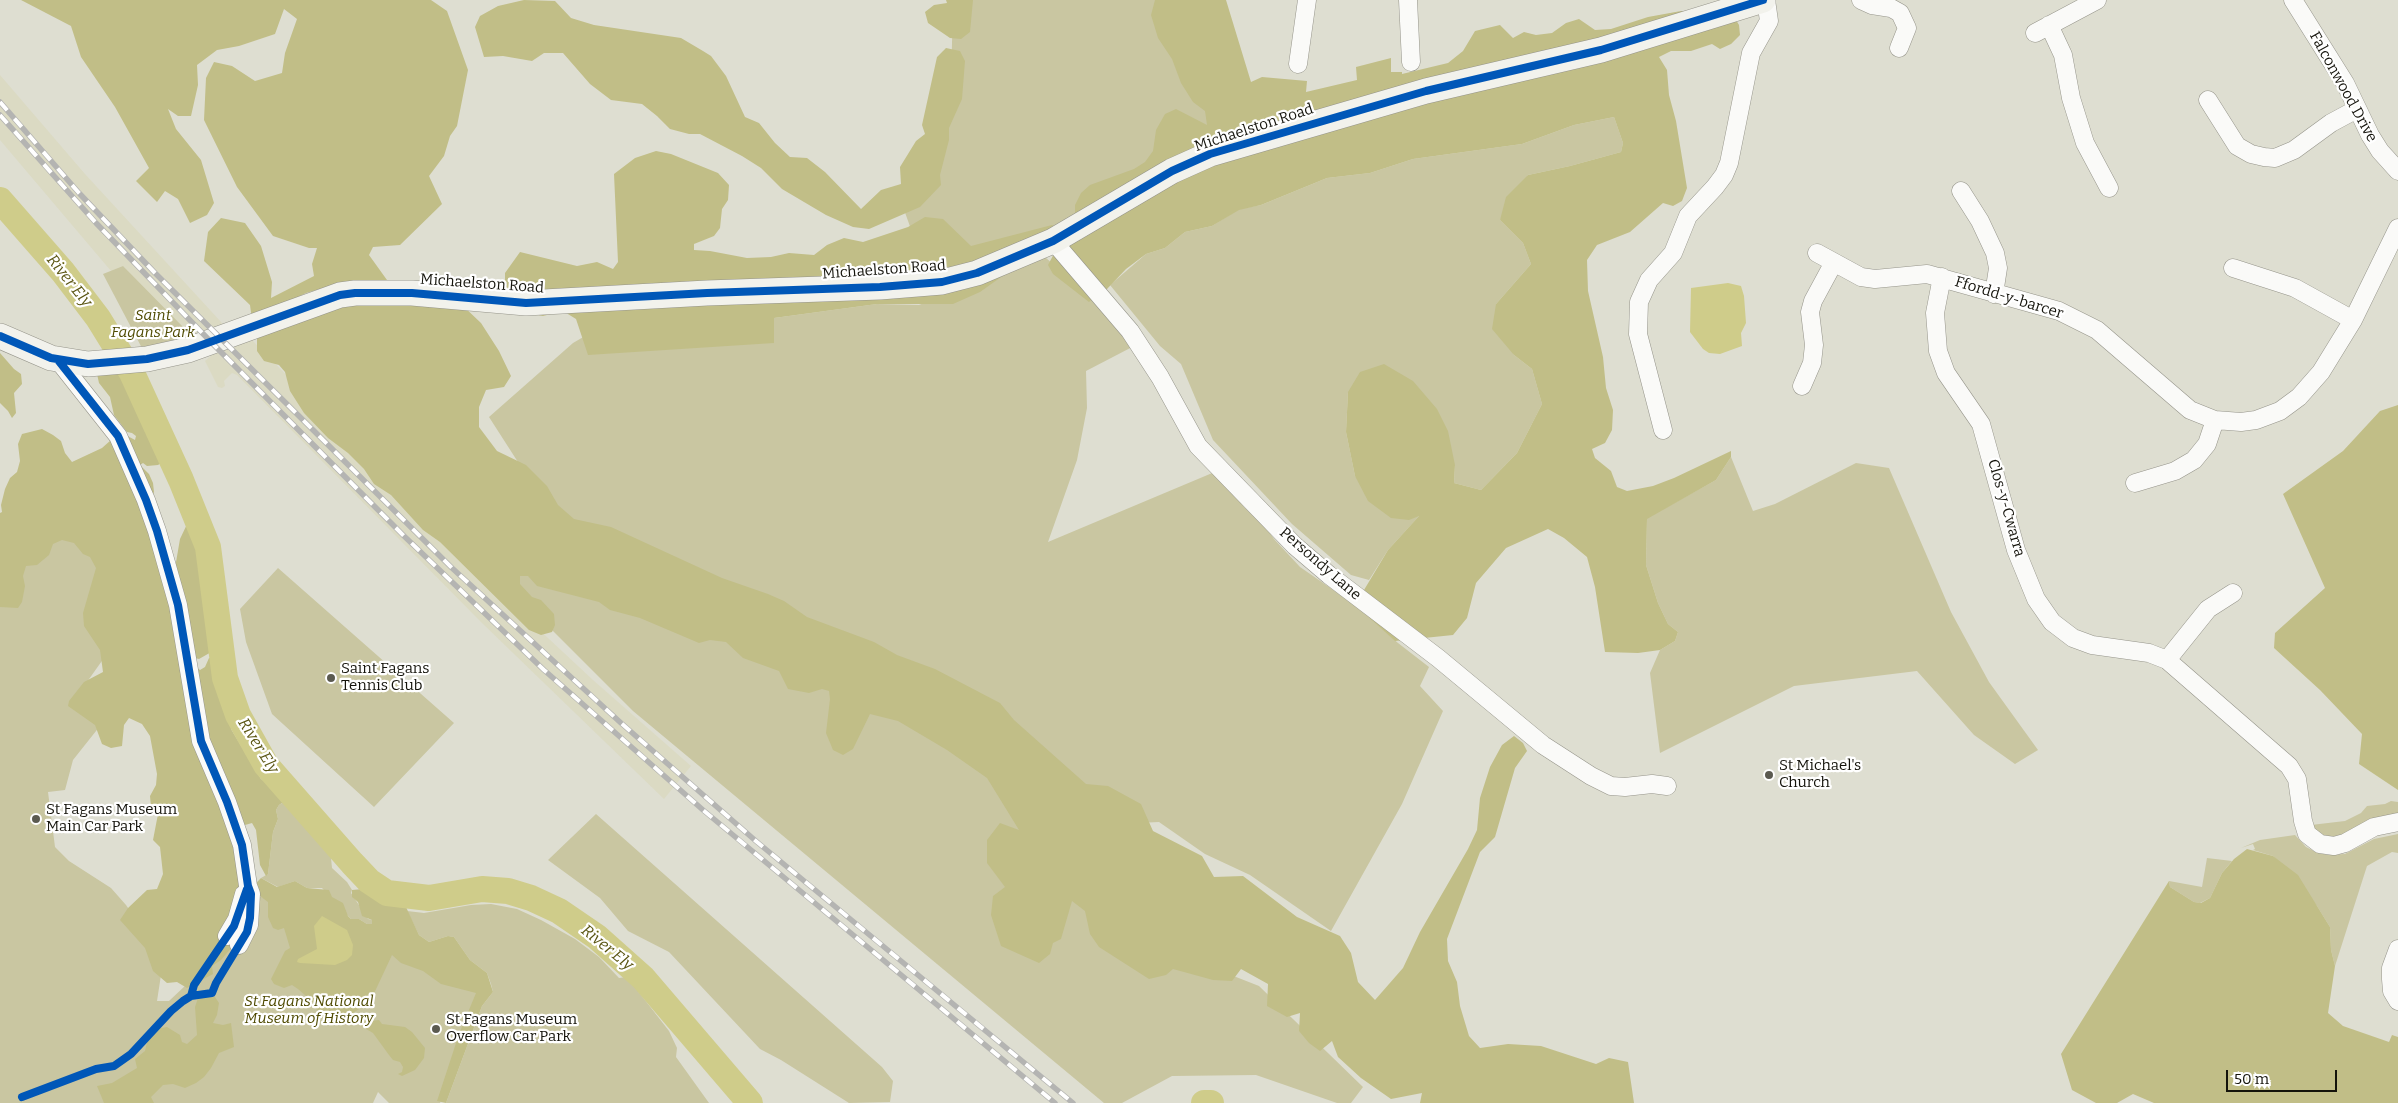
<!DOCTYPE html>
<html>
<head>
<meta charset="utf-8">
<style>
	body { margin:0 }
	#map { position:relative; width:2398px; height:1103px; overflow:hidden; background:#deded1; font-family:Bitter,serif }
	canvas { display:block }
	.scale { position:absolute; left:2226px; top:1070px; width:111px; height:22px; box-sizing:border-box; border:2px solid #14130b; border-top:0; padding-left:6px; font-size:15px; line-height:18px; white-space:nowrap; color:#14130b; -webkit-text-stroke:4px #fff; paint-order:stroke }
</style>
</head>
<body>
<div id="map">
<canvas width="2398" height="1103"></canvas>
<div class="scale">50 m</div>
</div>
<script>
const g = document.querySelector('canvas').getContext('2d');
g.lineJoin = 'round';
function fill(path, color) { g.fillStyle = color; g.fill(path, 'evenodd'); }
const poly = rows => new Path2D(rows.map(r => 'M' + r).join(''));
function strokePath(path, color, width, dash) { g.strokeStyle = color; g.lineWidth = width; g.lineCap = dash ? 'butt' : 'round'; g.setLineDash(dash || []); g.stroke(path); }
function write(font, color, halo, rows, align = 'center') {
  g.font = font + ' Bitter,serif'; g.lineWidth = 4.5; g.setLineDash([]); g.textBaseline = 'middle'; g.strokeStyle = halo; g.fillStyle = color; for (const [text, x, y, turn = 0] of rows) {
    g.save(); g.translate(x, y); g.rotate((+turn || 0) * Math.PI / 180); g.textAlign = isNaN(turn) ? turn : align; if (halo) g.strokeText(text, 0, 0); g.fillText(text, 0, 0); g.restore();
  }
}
const built = poly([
	[0,75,85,174,222,323,235,346,247,335,503,596,593,680,691,766,664,799,482,623,237,375,232,373,224,381,225,386,222,388,218,387,205,361,213,354,188,339,123,266,111,271,0,140]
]);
const green = poly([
	[953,0,1223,0,1251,123,1090,213,971,263,923,263,902,204,951,86],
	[1614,117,1623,143,1621,152,1570,166,1528,175,1500,220,1523,243,1531,264,1496,304,1514,355,1532,369,1542,404,1517,453,1481,490,1454,483,1455,465,1348,392,1346,432,1355,476,1420,515,1388,550,1369,580,1351,575,1292,524,1213,440,1181,364,1160,346,1110,285,1146,254,1165,248,1185,232,1212,226,1239,209,1261,205,1327,178,1370,173,1413,159,1522,144,1574,125],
	[1045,257,1093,300,1136,345,1086,371,1087,408,1077,460,1048,542,1217,471,1244,507,1267,529,1274,539,1300,567,1355,605,1398,643,1429,667,1420,686,1443,711,1402,804,1331,931,1250,875,1205,854,1159,822,1118,824,561,529,489,417,573,343,585,336,774,343,774,318,877,304,919,305],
	[123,266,187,331,188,338,143,350,103,274],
	[1731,457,1753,511,1775,504,1856,463,1889,468,1951,612,1989,682,2038,750,2015,764,1974,735,1917,671,1794,686,1660,753,1650,673,1660,650,1675,641,1678,632,1668,624,1658,603,1646,565,1647,518,1716,480],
	[125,462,104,658,72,703,100,726,73,760,65,790,48,792,55,847,69,861,111,888,126,905,146,934,161,975,157,1001,169,1001,186,985,256,896,302,904,481,987,440,1103,389,1103,378,1092,373,1103,0,1103,0,606,10,562],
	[424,502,969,738,1114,929,1259,986,1363,1087,1351,1103,1337,1103,1256,1075,1172,1076,1122,1103,1104,1103,633,711],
	[278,568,454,723,374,807,272,714,246,642,240,609],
	[2391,801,2398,802,2398,815,2347,834,2331,838,2322,836,2315,832,2311,825,2345,821,2361,813,2367,806,2385,804],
	[284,802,306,821,310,820,317,826,317,835,323,842,333,847,331,858,332,868,347,882,352,890,351,893,368,919,372,920,373,924,367,924,359,919,351,919,322,888,307,888,295,881,278,887,261,878,268,874,273,832,278,819,276,810,279,805],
	[596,814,882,1067,893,1081,890,1102,849,1103,781,1060,760,1049,669,952,628,931,600,898,548,860],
	[2398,834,2398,853,2392,852,2367,866,2335,966,2331,950,2330,927,2317,906,2273,856,2253,850,2255,849,2253,844,2241,848,2260,840,2295,835,2306,847,2318,853,2329,855,2345,854,2374,839],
	[2207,858,2232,861,2222,873,2210,898,2200,903,2194,902,2170,887,2169,881,2202,887],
	[491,904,517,909,541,920,575,939,599,957,619,978,627,977,669,1031,677,1048,676,1057,709,1103,446,1103,482,1006,493,992,491,984,487,973,470,960,454,937,448,936,429,942,419,935,407,911,424,913,471,905]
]);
const forest = poly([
	[21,0,431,0,447,11,468,70,457,126,450,136,444,156,429,176,442,204,400,245,373,247,369,255,387,280,386,289,327,287,306,293,252,320,250,305,204,261,208,232,221,218,245,223,261,246,272,282,271,298,314,276,312,264,317,248,309,248,273,236,237,187,204,120,206,78,214,62,232,66,255,81,282,73,285,53,297,19,284,9,275,34,239,46,217,50,197,65,198,85,191,116,178,116,168,109,176,129,201,160,214,203,207,215,190,223,178,199,165,191,157,202,136,181,149,168,115,107,81,57,71,26],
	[524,0,555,1,571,18,594,25,681,38,703,51,711,56,726,76,745,117,759,123,775,143,790,157,807,158,825,172,861,209,881,190,901,184,900,167,916,141,925,134,922,125,937,57,946,48,960,51,965,61,962,99,949,128,949,140,940,175,941,185,920,207,869,229,853,227,826,215,782,189,761,168,742,156,700,134,689,134,670,129,657,116,642,104,611,100,590,84,563,53,544,53,532,61,503,56,484,57,475,27,480,16,498,6],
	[946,0,973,0,970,32,961,39,950,38,928,23,925,12,934,5,947,3],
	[1155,0,1226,0,1251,82,1262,77,1307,81,1306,92,1357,80,1356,67,1391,58,1391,72,1402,72,1402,74,1448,63,1463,51,1475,31,1500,25,1513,38,1524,32,1536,35,1552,33,1566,23,1579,19,1595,30,1611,29,1648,17,1681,11,1733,15,1739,25,1740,35,1731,44,1720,49,1712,44,1691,51,1671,51,1659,57,1667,70,1669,95,1676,121,1687,188,1682,201,1673,206,1663,203,1630,232,1597,245,1587,260,1588,291,1603,357,1606,388,1613,410,1612,430,1605,443,1592,449,1595,458,1611,471,1617,487,1627,491,1653,486,1674,478,1731,451,1731,457,1716,480,1647,519,1646,565,1658,603,1668,624,1678,632,1675,641,1660,650,1638,653,1605,652,1595,587,1587,557,1564,538,1548,529,1506,548,1476,583,1467,618,1453,635,1395,641,1355,605,1388,550,1419,516,1409,520,1391,518,1368,501,1355,476,1346,432,1348,392,1360,372,1384,364,1413,381,1437,409,1448,431,1455,465,1454,483,1481,490,1517,453,1542,404,1532,369,1514,355,1492,329,1496,304,1531,264,1523,243,1500,220,1506,197,1528,175,1570,166,1621,152,1623,143,1614,117,1574,125,1522,144,1413,159,1370,173,1327,178,1261,205,1239,210,1212,226,1185,232,1165,248,1146,254,1126,269,1107,289,1102,289,1089,302,1053,274,1048,265,1075,214,1075,205,1081,193,1090,185,1134,169,1145,162,1153,151,1156,130,1165,114,1176,109,1207,125,1205,111,1193,102,1181,83,1172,59,1158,38,1151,15],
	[656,151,671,154,718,173,729,185,728,200,722,209,720,228,714,236,694,244,694,250,710,251,747,258,771,257,789,253,814,255,827,245,844,238,863,242,908,227,925,217,943,219,971,246,1052,225,1059,229,1011,270,980,292,953,304,877,304,774,318,774,343,588,355,576,319,563,311,543,316,514,310,505,297,505,273,520,252,577,266,597,262,613,269,618,262,614,174,635,158],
	[309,298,462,305,481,323,499,351,511,376,504,387,486,390,479,407,479,427,497,451,526,465,547,486,558,505,574,519,611,527,722,578,768,594,784,601,807,617,874,642,897,655,935,669,1000,703,1014,720,1086,784,1108,786,1141,804,1153,831,1202,856,1214,877,1243,876,1297,917,1340,936,1351,953,1358,982,1375,1000,1403,968,1420,932,1468,849,1477,830,1480,798,1490,767,1502,745,1514,736,1523,743,1527,751,1515,768,1495,837,1480,852,1447,939,1448,961,1457,982,1460,1006,1469,1036,1480,1048,1508,1044,1541,1046,1596,1064,1609,1058,1628,1062,1634,1103,1420,1103,1422,1093,1391,1099,1361,1078,1338,1057,1332,1041,1320,1051,1309,1043,1299,1031,1300,1013,1287,1017,1267,1006,1268,984,1241,969,1232,981,1213,980,1173,969,1166,975,1149,979,1099,947,1090,934,1085,911,1072,901,1061,939,1053,943,1050,954,1039,963,1001,946,991,915,993,896,1005,887,987,863,987,840,1000,823,1019,830,987,778,947,750,898,721,870,714,853,749,843,755,833,750,826,733,830,699,829,691,822,689,809,693,788,689,779,671,743,658,726,642,710,640,699,643,640,618,610,610,599,602,537,586,528,576,520,576,520,584,532,597,541,600,554,614,555,625,552,632,541,635,529,630,440,542,423,530,391,495,374,484,364,469,348,453,328,438,304,413,290,391,285,372,279,365,264,361,257,351,257,334],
	[0,353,14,369,21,374,22,384,14,393,16,413,12,418,8,411,0,403],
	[117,367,124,374,129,385,141,398,146,412,147,430,164,446,166,453,164,461,158,465,147,466,143,463,140,465,149,474,153,483,154,492,151,499,175,568,180,539,189,520,197,521,203,529,216,558,219,576,216,584,209,592,210,597,220,600,223,614,207,633,213,651,199,659,195,658,193,665,200,670,205,667,209,658,218,659,227,672,216,684,235,696,239,706,236,721,231,729,261,779,269,784,273,779,283,778,289,781,291,797,279,805,276,810,278,819,273,832,268,874,266,876,260,865,256,830,252,823,245,825,237,834,249,853,233,946,221,960,212,966,213,974,187,988,177,982,167,983,153,971,145,948,120,920,128,908,147,890,157,889,163,874,160,847,153,840,158,814,151,807,150,796,156,785,157,774,150,736,142,724,129,718,124,725,122,746,111,748,102,744,95,725,68,706,69,701,84,682,103,672,100,650,84,626,83,613,96,568,90,557,83,554,74,543,62,540,53,544,49,555,37,565,26,566,23,576,25,586,22,602,18,608,0,607,0,513,2,512,1,505,5,489,10,478,17,472,20,461,18,444,22,434,42,429,53,435,61,441,65,453,72,462,102,448,120,432,135,440,136,436,132,433,127,432,114,415,110,397,99,383,97,374],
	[2398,405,2398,790,2359,764,2362,734,2320,690,2274,648,2275,633,2325,588,2283,494,2343,451,2380,411],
	[2247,849,2273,856,2298,875,2330,927,2331,950,2335,966,2328,1013,2343,1026,2389,1042,2392,1035,2398,1037,2398,1103,2154,1103,2133,1094,2117,1103,2096,1103,2072,1090,2061,1054,2169,881,2170,887,2194,902,2201,903,2210,898,2222,873,2234,859],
	[261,878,277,887,295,881,307,888,329,890,332,897,343,903,348,916,351,919,359,919,367,924,372,924,372,920,362,916,358,902,352,897,352,890,363,889,368,895,378,896,385,904,392,897,402,902,406,907,419,935,429,942,448,936,454,937,470,960,487,973,493,992,482,1006,446,1103,437,1101,459,1034,476,993,441,984,423,971,401,963,392,955,370,1002,339,1022,325,1020,319,1015,314,1003,298,989,292,985,284,988,274,984,271,979,285,951,290,948,284,928,278,930,273,928,268,917,268,902,256,893,256,883],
	[206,996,215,997,219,1003,217,1015,213,1023,223,1025,231,1023,234,1047,219,1053,211,1068,204,1077,196,1083,185,1088,173,1084,163,1085,151,1097,154,1103,104,1103,97,1086,112,1083,137,1068,135,1059,145,1051,148,1038,155,1029,167,1027,180,1035,182,1042,187,1044,197,1035,195,1007,198,998],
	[379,1020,382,1024,405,1027,412,1032,425,1048,424,1058,415,1070,402,1076,398,1074,402,1072,403,1067,400,1062,393,1060,389,1055,373,1033,361,1026,361,1022]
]);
const water = poly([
	[1728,283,1741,286,1744,296,1746,323,1741,333,1742,346,1720,354,1709,353,1703,349,1690,332,1691,288],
	[322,916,347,930,353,945,352,955,347,960,335,965,300,963,297,962,298,959,317,949,314,926]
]);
const river = poly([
	[0,200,63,272,98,318,132,373,181,480,208,547,225,678,238,715,266,765,352,863,369,881,387,893,429,898,482,889,508,891,531,898,559,911,597,937,643,978,750,1103],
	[1204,1103,1211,1103]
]);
const street = poly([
	[1408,0,1411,62],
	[1861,0,1872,5,1891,8,1900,13,1907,28,1899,48],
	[2293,0,2345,83,2370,135,2380,151,2398,171],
	[2049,25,2063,55,2071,98,2085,143,2109,188],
	[2035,33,2097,0],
	[1298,64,1307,0],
	[2208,100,2237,146,2251,154,2264,157,2275,158,2294,150,2331,123,2357,109],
	[1961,191,1980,221,1995,253,1998,268,1994,294],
	[1053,241,1130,331,1160,377,1198,446,1295,546,1329,575,1438,658,1543,745,1591,776,1611,786,1625,787,1652,784,1667,786],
	[1817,253,1861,277,1875,279,1927,274,2059,311,2097,330,2190,410,2215,420,2241,422,2256,420,2280,411,2299,397,2321,372,2353,320,2398,228],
	[2233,268,2295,288,2353,320],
	[1942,277,1935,313,1938,351,1946,373,1981,424,2016,550,2036,599,2052,622,2073,638,2092,645,2149,653,2167,660,2289,766,2297,779,2303,821,2307,834,2320,844,2334,846,2345,843,2374,827,2398,822],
	[58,360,118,436,146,500,157,531,178,605,201,741,227,802,242,845,248,886,251,894,249,925,239,945],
	[1802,386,1812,363,1814,345,1810,312,1813,301,1833,264],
	[1663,430,1638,334,1639,302,1649,280,1673,253,1688,216,1715,187,1724,175,1729,163,1751,53,1769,21,1766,0],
	[2135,483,2175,471,2194,460,2207,444,2215,420],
	[2167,660,2208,609,2233,593],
	[227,936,237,919,244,894],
	[2398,949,2391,968,2391,979,2392,991,2398,1001]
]);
const secondary = poly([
	[0,336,51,358,88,364,147,359,188,350,340,295,355,293,412,293,526,303,707,293,880,287,942,282,977,273,1053,241,1172,171,1210,154,1426,91,1601,50,1763,0]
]);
const rail = poly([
	[0,102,79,193,155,273,452,568,621,723,757,842,1073,1103],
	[0,115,96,223,211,342,404,536,544,670,703,810,1055,1103]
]);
const cycleway = poly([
	[0,336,51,358,88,364,147,359,188,350,340,295,355,293,412,293,526,303,707,293,880,287,942,282,977,273,1053,241,1172,171,1210,154,1426,91,1601,50,1763,0],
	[191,996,194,985,234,926,247,889],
	[22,1097,96,1069,114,1066,131,1054,171,1011,183,1001,191,996,212,993,216,983,247,932,250,918,251,894,248,886,242,845,227,802,201,741,178,605,157,531,146,500,118,436,58,360]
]);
const markers = [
	[331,678,5,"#5b5a50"],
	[1769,775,5,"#5b5a50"],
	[36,819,5,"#5b5a50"],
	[436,1029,5,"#5b5a50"]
];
const streetNames = [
	["Falconwood Drive",2343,87,61],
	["Michaelston Road",1254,128,-18],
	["Michaelston Road",884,270,-4],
	["Michaelston Road",482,284,4],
	["Ffordd-y-barcer",2009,298,17],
	["Clos-y-Cwarra",2006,508,74],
	["Persondy Lane",1320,564,41]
];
const parkNames = [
	["Saint",153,316],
	["Fagans Park",153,333],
	["St Fagans National",309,1002],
	["Museum of History",309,1019]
];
const poiNames = [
	["Saint Fagans",341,669],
	["Tennis Club",341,686],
	["St Michael's",1779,766],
	["Church",1779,783],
	["St Fagans Museum",46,810],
	["Main Car Park",46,827],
	["St Fagans Museum",446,1020],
	["Overflow Car Park",446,1037]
];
const waterNames = [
	["River Ely",69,281,51],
	["River Ely",258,746,58],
	["River Ely",607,948,39]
];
fill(built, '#dbdac3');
fill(green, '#c9c6a1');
fill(forest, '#c1be87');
fill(water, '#cfcc8a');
strokePath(river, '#cfcc8a', 26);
strokePath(street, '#95948a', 19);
strokePath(secondary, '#95948a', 26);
strokePath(street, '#fafaf8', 18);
strokePath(secondary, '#f2f2ec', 25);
strokePath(rail, '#b4b4b2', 5.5);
strokePath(rail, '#fff', 4, [11]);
strokePath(cycleway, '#0057b8', 8);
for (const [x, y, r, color] of markers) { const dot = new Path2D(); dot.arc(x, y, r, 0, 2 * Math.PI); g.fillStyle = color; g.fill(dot); strokePath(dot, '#fff', 2); }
write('15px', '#14130b', '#fff', streetNames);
write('italic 15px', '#4f4a01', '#fff', parkNames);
write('15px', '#14130b', '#fff', poiNames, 'left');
write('italic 16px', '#5a5512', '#fff', waterNames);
</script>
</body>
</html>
